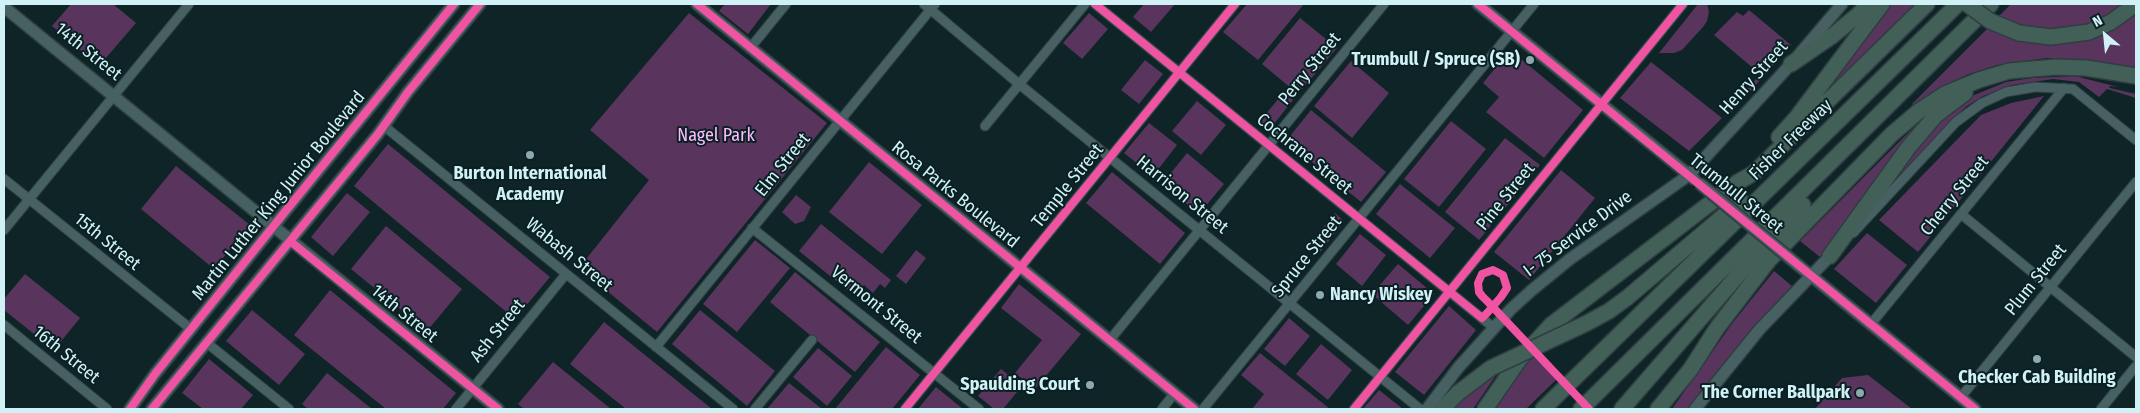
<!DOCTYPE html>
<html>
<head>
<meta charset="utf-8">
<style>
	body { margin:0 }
	#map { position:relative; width:2140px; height:413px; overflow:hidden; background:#0e2426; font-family:"Fira Sans Condensed",sans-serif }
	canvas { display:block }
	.frame { position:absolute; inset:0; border:5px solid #d0f1f6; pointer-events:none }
	.north { position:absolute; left:2080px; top:10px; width:50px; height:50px; -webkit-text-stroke:4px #0a2023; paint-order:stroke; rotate:332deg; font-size:14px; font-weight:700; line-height:20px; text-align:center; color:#d0f1f6 }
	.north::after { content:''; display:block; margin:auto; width:18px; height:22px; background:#d0f1f6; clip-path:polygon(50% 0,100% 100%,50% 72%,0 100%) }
</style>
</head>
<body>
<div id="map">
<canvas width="2140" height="413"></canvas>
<div class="frame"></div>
<div class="north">N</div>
</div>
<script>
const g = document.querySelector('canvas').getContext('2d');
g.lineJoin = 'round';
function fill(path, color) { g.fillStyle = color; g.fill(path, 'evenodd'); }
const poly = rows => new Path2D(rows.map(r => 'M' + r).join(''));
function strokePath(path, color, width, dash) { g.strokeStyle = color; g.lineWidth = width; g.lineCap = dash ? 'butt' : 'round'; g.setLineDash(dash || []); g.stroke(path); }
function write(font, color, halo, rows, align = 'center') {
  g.font = font + ' "Fira Sans Condensed",sans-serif'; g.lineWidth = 4; g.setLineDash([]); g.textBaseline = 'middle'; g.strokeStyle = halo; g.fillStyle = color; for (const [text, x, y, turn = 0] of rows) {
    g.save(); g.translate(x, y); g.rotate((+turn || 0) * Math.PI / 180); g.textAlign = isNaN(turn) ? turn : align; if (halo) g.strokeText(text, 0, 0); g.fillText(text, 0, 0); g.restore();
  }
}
const green = poly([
	[71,4,113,4,136,23,99,66,52,26],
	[725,4,771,4,748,34,719,11],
	[1144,4,1175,4,1151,32,1133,17],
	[1247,4,1304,4,1258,60,1223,32],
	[1698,4,1707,4,1709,12,1707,21,1703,27,1682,50,1674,53,1659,53],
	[1885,4,1922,4,1812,111],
	[2011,4,2127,4,2101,21,2068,30,2024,28,1997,18],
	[1749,10,1791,45,1731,113,1729,112,1760,74,1714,35,1737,12,1743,16],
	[2136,12,2136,70,2047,58,2025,61,1997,65,1969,74,1945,85,1913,105,1912,104,1988,28,2020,40,2051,44,2068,43,2105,33,2117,27],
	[689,13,827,123,657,332,579,268,649,180,590,130],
	[1089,13,1108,29,1082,59,1063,43],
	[1300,18,1337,48,1298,94,1262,64],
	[1510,50,1583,110,1544,158,1486,112,1499,97,1483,83],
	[1145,60,1163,74,1139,104,1121,90],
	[1351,61,1389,93,1352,138,1314,106],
	[1651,62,1722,118,1689,151,1620,98],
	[2075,76,2118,87,2109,86,2110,88,2136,94,2136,98,2107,89,2099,97,2079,82,2053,79,2012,85,1983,96,1967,106,1954,118,1884,192,1912,152,1949,111,1972,96,2006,82,2032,78],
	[1284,92,1293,100,1270,129,1260,121],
	[2044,96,1918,252,1879,220,1981,115,2011,103],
	[1197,101,1226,125,1201,155,1172,131],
	[1311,110,1386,172,1361,202,1286,141],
	[1451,121,1486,149,1439,207,1404,179],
	[1149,123,1177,145,1153,176,1124,153],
	[1914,127,1916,129,1829,248,1820,257,1800,241],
	[1505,138,1540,165,1479,240,1445,212],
	[388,144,550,277,515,319,354,186],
	[1187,153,1224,184,1199,214,1162,184],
	[869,162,922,205,882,254,829,212],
	[176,166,250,225,214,269,141,209],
	[1561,170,1595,198,1529,280,1494,252],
	[1112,172,1185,233,1160,264,1086,203],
	[1400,184,1455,228,1430,258,1376,214],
	[347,193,370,212,333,256,311,237],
	[796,195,811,207,804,221,795,224,782,212],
	[1335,213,1344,221,1320,252,1310,244],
	[821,224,891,280,885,288,880,284,873,293,864,285,855,296,799,251],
	[386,226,462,289,427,331,351,269],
	[1867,233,1907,265,1876,303,1834,269],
	[1360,234,1386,255,1362,286,1336,264],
	[755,240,790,268,737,332,703,304],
	[916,250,926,258,906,284,896,276],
	[1398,264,1434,294,1408,325,1372,294],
	[1774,271,1792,286,1763,317,1689,409,1672,409,1731,325],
	[795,272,880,342,855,372,770,302],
	[25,274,80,318,54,350,4,310,4,299],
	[1019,284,1081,334,1035,389,1015,373,1042,340,1001,308],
	[330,290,456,393,443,409,386,409,294,335],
	[1449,306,1476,330,1424,395,1395,372],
	[252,310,305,354,279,385,226,341],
	[700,310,775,371,747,406,672,344],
	[1289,318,1310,336,1285,366,1264,349],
	[604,322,712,409,626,409,570,364],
	[1321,344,1352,370,1328,400,1296,374],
	[886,347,920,375,892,409,835,409],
	[818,348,852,376,827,406,793,377],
	[1260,353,1330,409,1252,409,1264,394,1241,375],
	[1533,353,1557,379,1526,409,1492,409],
	[209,359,253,395,241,409,203,409,182,393],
	[553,362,611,409,524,409,518,404],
	[1503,365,1473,409,1447,409],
	[1001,369,1022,386,1003,409,994,409,978,396],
	[327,373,372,409,308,409,302,404],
	[1868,375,1912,409,1815,409,1842,378],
	[789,383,822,409,767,409],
	[936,387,963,409,918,409],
	[1379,390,1403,409,1363,409]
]);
const street = poly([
	[924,4,1019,84,1420,409],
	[1095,4,1494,328],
	[751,47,786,4],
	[384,126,733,409],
	[985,126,1085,4],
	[4,179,191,329],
	[1961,214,2136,357],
	[752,228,979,409],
	[4,230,189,4],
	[1853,233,1956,122,1982,103,2006,92,2035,87,2073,89,2136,140],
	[1871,324,2064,88],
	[4,325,107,409],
	[1109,341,1384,4],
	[207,343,289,409],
	[656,347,935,4],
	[1961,397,2136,182],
	[456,409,566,274],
	[755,409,812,340],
	[905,409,1235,4],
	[1162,409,1174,394],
	[1203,409,1534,4],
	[1354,409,1683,4],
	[2101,409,2136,366]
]);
const secondary = poly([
	[697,4,1194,409],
	[1478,4,1694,179],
	[4,7,498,409],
	[1798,265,1975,409],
	[130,409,155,374,284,213,454,4],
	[152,409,378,134,408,92,480,4],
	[1427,409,1458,368,1511,309,1532,290,1570,259,1689,175,1791,64,1842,4],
	[1695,409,1759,330,1830,256]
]);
const highway = poly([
	[2019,33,2051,37,2089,32,2111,22,2136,4],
	[1791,64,1832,36,1859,14,1868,4],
	[1779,137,1797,117,1882,4],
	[1830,256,1908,148,1936,115,1965,93],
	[1587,323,1609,311,1628,297,1741,201],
	[1442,409,1458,393,1491,368],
	[1485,409,1519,360,1551,325,1738,182,1754,173,1927,4],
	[1543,409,1958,4],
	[1581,409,1991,4],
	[1622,409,1771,237,1803,205],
	[1658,409,1690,370,1717,328,1769,260,1892,134,1919,111,1945,94,1979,80,2009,71,2056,67,2086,68,2136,76]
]);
const secondaryBridge = poly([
	[1699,183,1798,265]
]);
const highwayBridge = poly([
	[1967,4,1990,21,2019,33],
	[1491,368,1587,323]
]);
const cycleway = poly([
	[697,4,1194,409],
	[1095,4,1482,318,1488,312,1501,297,1507,288,1503,275,1493,270,1482,274,1478,283,1479,292,1482,296,1489,303,1589,409],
	[1478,4,1975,409],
	[290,241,498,409],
	[130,409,155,374,284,213,454,4],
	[152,409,378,134,408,92,480,4],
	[905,409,1235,4],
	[1354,409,1683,4]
]);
const markers = [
	[1530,60,5,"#8ca9ad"],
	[530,155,5,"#8ca9ad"],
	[1320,295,5,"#8ca9ad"],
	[2037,359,5,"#8ca9ad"],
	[1090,385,5,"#8ca9ad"],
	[1860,393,5,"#8ca9ad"]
];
const streetNames = [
	["14th Street",88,52,39],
	["Perry Street",1310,69,-51],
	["Henry Street",1754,78,-48],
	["Fisher Freeway",1791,140,-44],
	["Cochrane Street",1304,154,39],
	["Elm Street",783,165,-51],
	["Temple Street",1068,186,-51],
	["Trumbull Street",1736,194,39],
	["Rosa Parks Boulevard",955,195,39],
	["Harrison Street",1182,195,39],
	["Martin Luther King Junior Boulevard",279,196,-51],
	["Cherry Street",1955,196,-51],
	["Pine Street",1506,197,-51],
	["I- 75 Service Drive",1578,234,-37],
	["15th Street",107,242,39],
	["Wabash Street",569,255,39],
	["Spruce Street",1307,257,-51],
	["Plum Street",2036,280,-51],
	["Vermont Street",876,305,39],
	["14th Street",404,314,39],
	["Ash Street",498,331,-51],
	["16th Street",66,355,39]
];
const poiNames = [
	["Trumbull / Spruce (SB)",1520,60],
	["Burton International",530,174,"center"],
	["Academy",530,195,"center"],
	["Nancy Wiskey",1330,295,"left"],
	["Checker Cab Building",2037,378,"center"],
	["Spaulding Court",1080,385],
	["The Corner Ballpark",1850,393]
];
const parkNames = [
	["Nagel Park",716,136]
];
fill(green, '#59355d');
strokePath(street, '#2e3e41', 11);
strokePath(secondary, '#2e3e41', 14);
strokePath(highway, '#2e3e41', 18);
strokePath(street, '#476062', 9);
strokePath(secondary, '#476062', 11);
strokePath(highway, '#426057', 15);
strokePath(secondaryBridge, '#2e3e41', 14, []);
strokePath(highwayBridge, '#2e3e41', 18, []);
strokePath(secondaryBridge, '#476062', 11);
strokePath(highwayBridge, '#426057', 15);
strokePath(cycleway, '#f153a3', 8);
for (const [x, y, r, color] of markers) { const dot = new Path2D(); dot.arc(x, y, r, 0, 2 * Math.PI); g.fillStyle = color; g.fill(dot); strokePath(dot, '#0a2023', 2); }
write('18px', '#d0f1f6', '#0a2023', streetNames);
write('bold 18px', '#d0f1f6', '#0a2023', poiNames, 'right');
write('18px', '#fbf', '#0a2023', parkNames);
</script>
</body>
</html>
